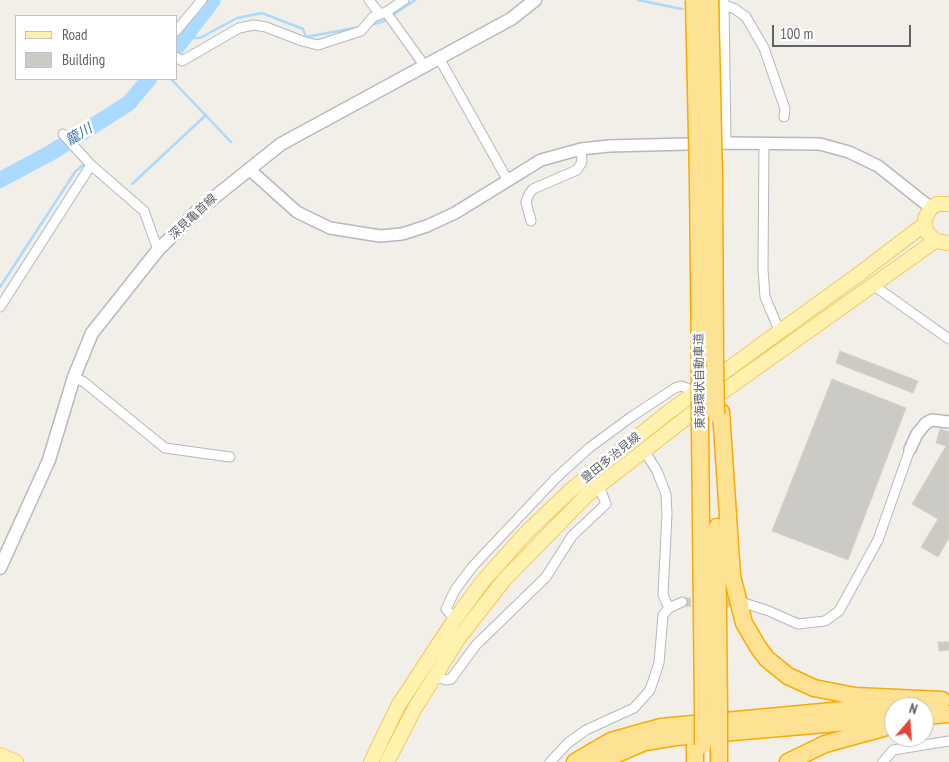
<!DOCTYPE html>
<html>
<head>
<meta charset="utf-8">
<style>
	body { margin:0 }
	#map { position:relative; width:949px; height:762px; overflow:hidden; background:#f1efe8; font-family:"PT Sans Narrow",sans-serif }
	canvas { display:block }
	.legend { position:absolute; left:15px; top:15px; width:162px; height:65px; box-sizing:border-box; background:#fff; border:1px solid #bfc1c3; margin:0; padding:6px 9px; list-style:none; font-size:15px; color:#5f6368 }
	.legend li { display:flex; align-items:center; gap:10px; height:25px }
	.legend b { width:25px; border:1px solid #bfc1c3 }
	.north { position:absolute; left:884px; top:697px; width:50px; height:50px; box-sizing:border-box; background:#fff; border:1px solid #bfc1c3; border-radius:50%; rotate:18deg; font-size:14px; font-weight:700; line-height:20px; text-align:center; color:#5f6368 }
	.north::after { content:''; display:block; margin:auto; width:18px; height:22px; background:#ea4335; clip-path:polygon(50% 0,100% 100%,50% 72%,0 100%) }
	.scale { position:absolute; left:772px; top:25px; width:139px; height:22px; box-sizing:border-box; border:2px solid #5f6368; border-top:0; padding-left:6px; font-size:15px; line-height:18px; white-space:nowrap; color:#5f6368; -webkit-text-stroke:4px #fff; paint-order:stroke }
</style>
</head>
<body>
<div id="map">
<canvas width="949" height="762"></canvas>
<ul class="legend">
<li><b style="height:6px;background:#fff2af"></b>Road</li>
<li><b style="height:14px;background:#cccac5"></b>Building</li>
</ul>
<div class="north">N</div>
<div class="scale">100 m</div>
</div>
<script>
const g = document.querySelector('canvas').getContext('2d');
g.lineJoin = 'round';
const poly = rows => new Path2D(rows.map(r => 'M' + r).join(''));
function strokePath(path, color, width, dash) { g.strokeStyle = color; g.lineWidth = width; g.lineCap = dash ? 'butt' : 'round'; g.setLineDash(dash || []); g.stroke(path); }
function fill(path, color) { g.fillStyle = color; g.fill(path, 'evenodd'); }
function write(font, color, halo, rows, align = 'center') {
  g.font = font + ' "PT Sans Narrow","Noto Sans JP",sans-serif'; g.lineWidth = 5; g.setLineDash([]); g.textBaseline = 'middle'; g.strokeStyle = halo; g.fillStyle = color; for (const [text, x, y, turn = 0] of rows) {
    g.save(); g.translate(x, y); g.rotate((+turn || 0) * Math.PI / 180); g.textAlign = isNaN(turn) ? turn : align; if (halo) g.strokeText(text, 0, 0); g.fillText(text, 0, 0); g.restore();
  }
}
const stream = poly([
	[638,0,682,9],
	[371,25,384,21,415,0],
	[185,38,200,38,237,18,262,13,303,29,306,37,360,27],
	[171,79,231,142],
	[132,184,206,115],
	[0,287,75,172,84,164]
]);
const river = poly([
	[176,48,213,0],
	[0,180,52,152,129,103,149,79]
]);
const building = poly([
	[840,351,918,381,913,393,836,363,840,351],
	[832,379,906,408,848,560,772,531,832,379],
	[940,429,949,432,949,538,938,557,921,547,938,519,912,504,946,446,936,443,940,429],
	[938,642,949,642,949,650,939,651,938,642]
]);
const minorTunnel = poly([
	[682,602,741,603]
]);
const minor = poly([
	[369,0,379,13],
	[724,0,726,143],
	[724,5,735,9,746,17,764,48,785,109,784,117],
	[386,12,424,65],
	[176,31,202,0],
	[176,57,182,61,239,28,254,25,266,27,302,41,318,45,361,31,373,17,386,12,404,0],
	[439,58,507,179],
	[63,134,91,165,144,211,158,250],
	[764,143,763,269,765,297,780,332],
	[531,221,526,202,529,194,533,189,577,170,582,162,581,149],
	[873,285,949,339],
	[0,307,91,165],
	[74,377,84,382,165,448,230,457],
	[644,450,657,471,666,494,667,514,663,595,669,608],
	[744,603,769,611,798,624,825,621,839,611,878,540,910,449],
	[455,619,446,609,455,590,473,566,556,478,589,448,631,417,675,388,681,386,687,388,692,396],
	[434,677,446,680,451,679,476,645,546,577,572,536,606,504,599,486],
	[550,762,568,743,586,730,634,708,650,690,659,663,663,615,669,608,682,602],
	[883,762,893,750,949,741]
]);
const tertiary = poly([
	[249,169,297,212,330,228,380,236,402,234,427,226,455,213,541,160,581,149,609,146,726,143,820,144,849,152,878,166,931,208],
	[910,449,917,434,926,423,932,420,949,422]
]);
const secondary = poly([
	[0,568,49,460,74,377,92,333,158,250,196,212,281,144,511,19,535,0]
]);
const primary = poly([
	[949,204,937,204,931,208,925,218,925,224,926,231,935,241,949,243],
	[0,755,16,762],
	[371,762,398,706,453,622,483,581,527,532,572,489,666,414,859,274,925,224],
	[387,762,415,708,458,639,504,580,587,495,690,415,935,241]
]);
const motorway = poly([
	[714,179,715,361],
	[698,180,700,371],
	[721,412,732,576,744,623,758,647,767,659,788,676,814,688,855,696,942,700],
	[700,425,703,712],
	[717,527,719,710],
	[924,716,949,714],
	[719,744,719,762],
	[695,745,695,762],
	[575,762,611,741,661,727,886,706],
	[598,762,645,742,676,737,894,718],
	[788,762,825,744,894,725]
]);
const motorwayBridge = poly([
	[694,0,698,180],
	[710,0,714,179],
	[715,361,716,414],
	[700,371,700,425],
	[719,710,719,744],
	[703,712,703,745]
]);
const streetNames = [
	["深見亀首線",193,217,-43],
	["東海環状自動車道",700,381,-91],
	["豊田多治見線",611,458,-39]
];
const waterNames = [
	["籠川",79,135,-32]
];
strokePath(stream, '#aadaff', 2.5);
strokePath(river, '#aadaff', 16);
fill(building, '#cccac5');
strokePath(building, '#d6d1c6', 1);
strokePath(minorTunnel, '#ccccc8', 9, [9, 4.5]);
strokePath(minor, '#b5b8bc', 11);
strokePath(tertiary, '#b5b8bc', 14);
strokePath(secondary, '#b6babf', 15);
strokePath(primary, '#f2c960', 16);
strokePath(motorway, '#f9ab00', 19);
strokePath(minor, '#fff', 9);
strokePath(tertiary, '#fff', 11);
strokePath(secondary, '#fff', 12);
strokePath(primary, '#fff2af', 14);
strokePath(motorway, '#fde293', 16);
strokePath(motorwayBridge, '#f9ab00', 19, []);
strokePath(motorwayBridge, '#fde293', 16);
write('12px', '#5f6368', '#fff', streetNames);
write('italic 14px', '#4174aa', '#fff', waterNames);
</script>
</body>
</html>
